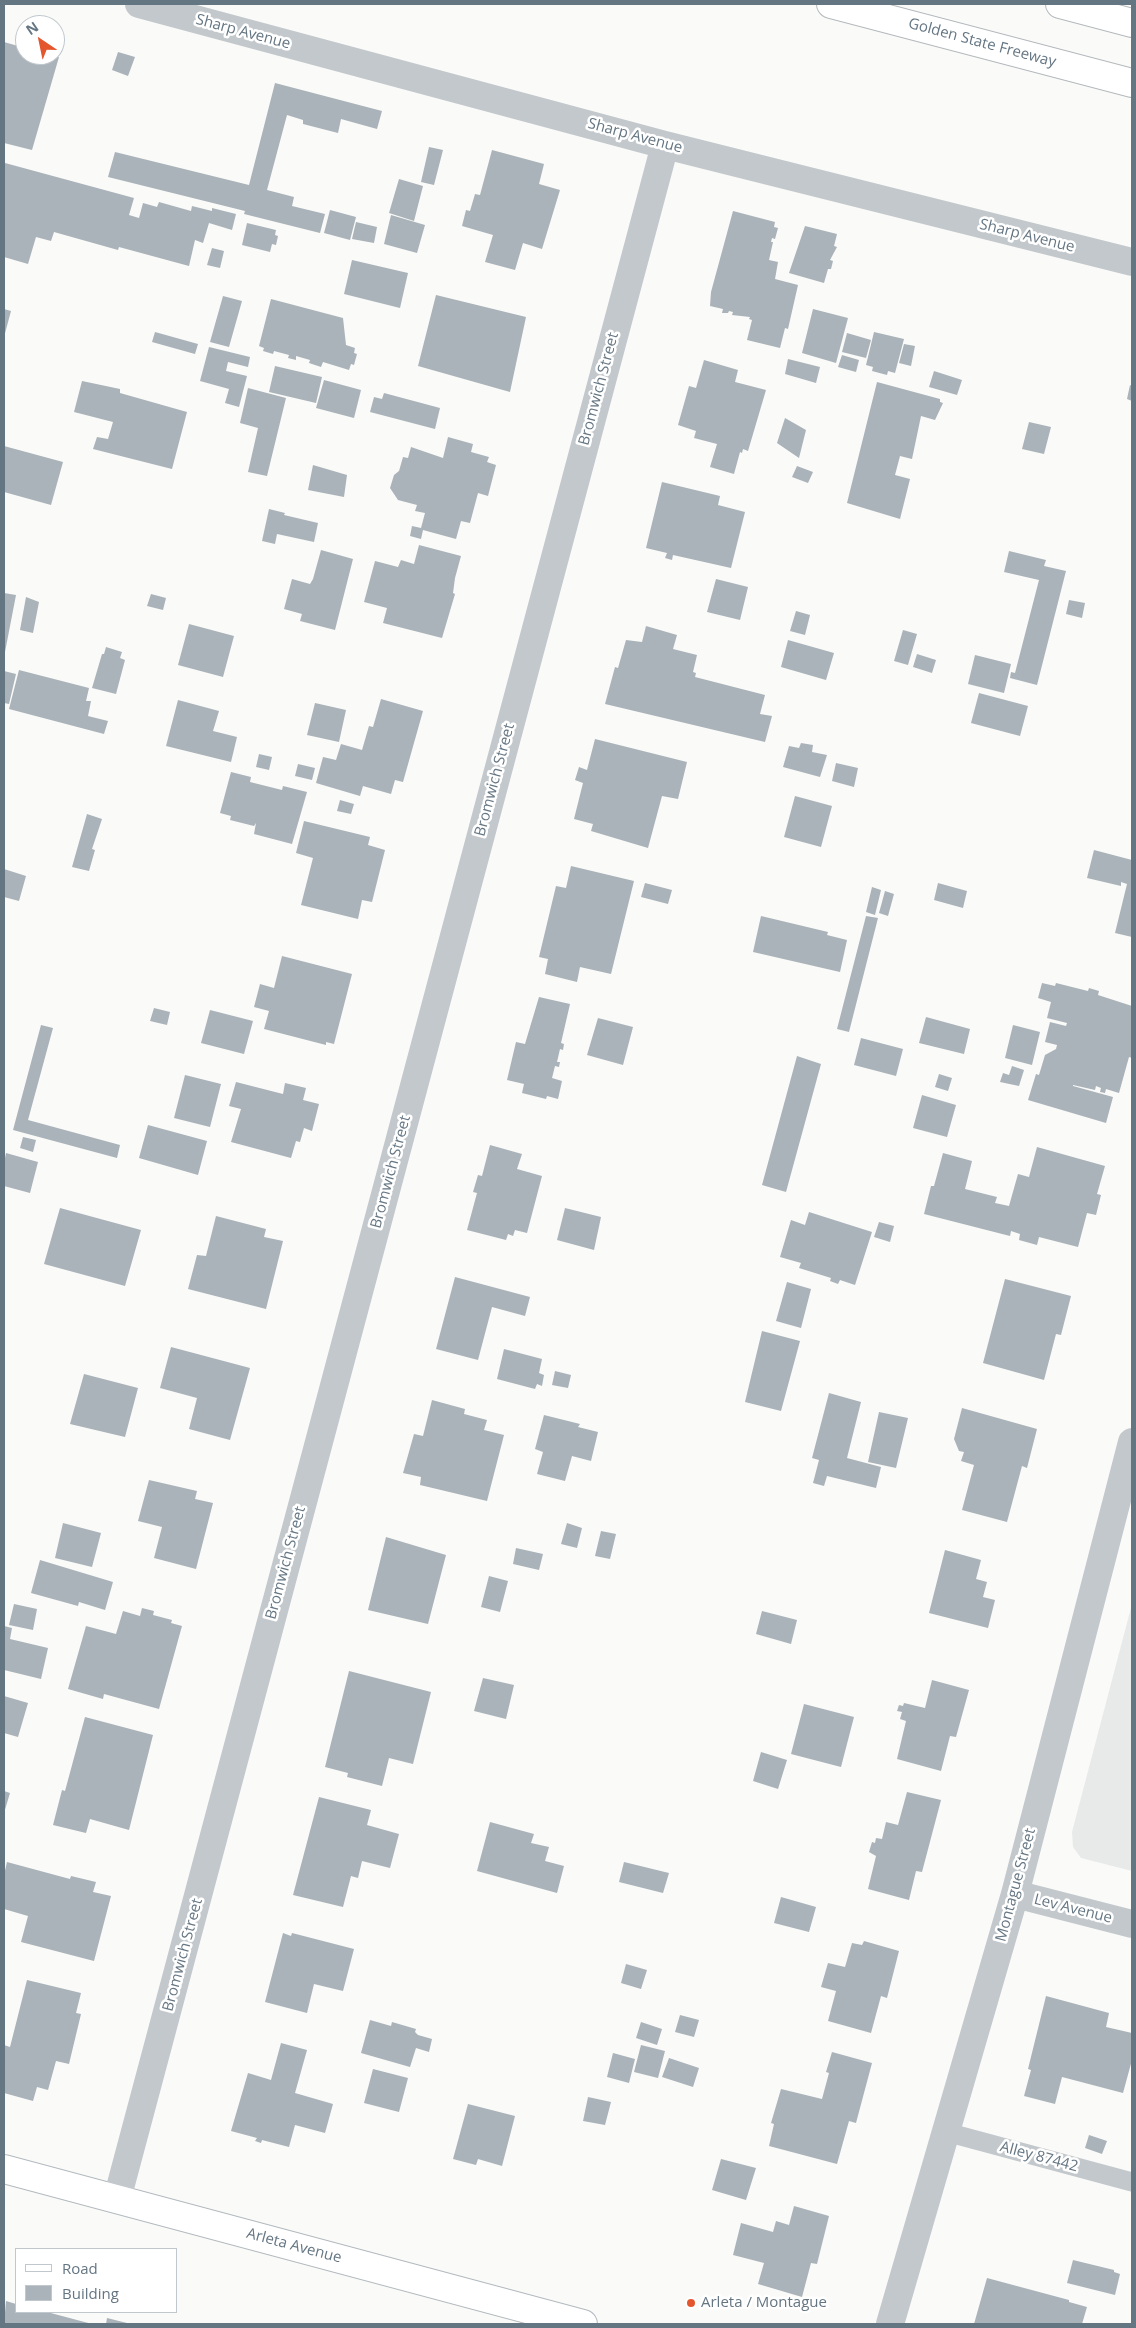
<!DOCTYPE html>
<html>
<head>
<meta charset="utf-8">
<style>
	body { margin:0 }
	#map { position:relative; width:1136px; height:2328px; overflow:hidden; background:#fafaf8; font-family:"Open Sans",sans-serif }
	canvas { display:block }
	.frame { position:absolute; inset:0; border:5px solid #657683; pointer-events:none }
	.legend { position:absolute; left:15px; top:2248px; width:162px; height:65px; box-sizing:border-box; background:#fff; border:1px solid #c1c8cd; margin:0; padding:6px 9px; list-style:none; font-size:15px; color:#657683 }
	.legend li { display:flex; align-items:center; gap:10px; height:25px }
	.legend b { width:25px; border:1px solid #c1c8cd }
	.north { position:absolute; left:15px; top:15px; width:50px; height:50px; box-sizing:border-box; background:#fff; border:1px solid #c1c8cd; border-radius:50%; rotate:326deg; font-size:14px; font-weight:700; line-height:20px; text-align:center; color:#657683 }
	.north::after { content:''; display:block; margin:auto; width:18px; height:22px; background:#e4572e; clip-path:polygon(50% 0,100% 100%,50% 72%,0 100%) }
</style>
</head>
<body>
<div id="map">
<canvas width="1136" height="2328"></canvas>
<div class="frame"></div>
<ul class="legend">
<li><b style="height:6px;background:#fff"></b>Road</li>
<li><b style="height:14px;background:#aab3b9"></b>Building</li>
</ul>
<div class="north">N</div>
</div>
<script>
const g = document.querySelector('canvas').getContext('2d');
g.lineJoin = 'round';
function fill(path, color) { g.fillStyle = color; g.fill(path, 'evenodd'); }
const poly = rows => new Path2D(rows.map(r => 'M' + r).join(''));
function strokePath(path, color, width, dash) { g.strokeStyle = color; g.lineWidth = width; g.lineCap = dash ? 'butt' : 'round'; g.setLineDash(dash || []); g.stroke(path); }
function write(font, color, halo, rows, align = 'center') {
  g.font = font + ' "Open Sans",sans-serif'; g.lineWidth = 5; g.setLineDash([]); g.textBaseline = 'middle'; g.strokeStyle = halo; g.fillStyle = color; for (const [text, x, y, turn = 0] of rows) {
    g.save(); g.translate(x, y); g.rotate((+turn || 0) * Math.PI / 180); g.textAlign = isNaN(turn) ? turn : align; if (halo) g.strokeText(text, 0, 0); g.fillText(text, 0, 0); g.restore();
  }
}
const built = poly([
	[1132,1604,1132,1871,1081,1858,1073,1847,1072,1832]
]);
const building = poly([
	[4,42,25,48,25,55,59,57,32,150,4,143],
	[118,52,135,57,128,76,112,70],
	[275,83,382,111,377,129,341,119,338,133,303,124,303,120,287,115,267,190,294,197,292,206,325,214,320,233,244,214,245,211,108,177,115,152,249,185],
	[429,147,443,150,434,185,421,182],
	[492,150,544,164,539,184,560,190,542,249,523,243,515,270,485,262,493,235,462,226,466,210,470,211,475,194,480,195],
	[5,163,134,198,129,215,139,218,143,203,157,207,159,202,191,211,192,206,212,211,212,208,236,214,232,230,209,223,203,243,195,240,189,266,119,247,118,250,54,232,51,241,36,237,28,264,4,257],
	[399,179,423,186,414,221,389,213],
	[330,210,356,217,350,240,324,233],
	[733,211,775,222,774,227,778,228,775,239,772,238,771,242,773,242,769,260,778,262,775,279,798,285,788,329,785,328,780,348,747,340,752,320,749,319,750,317,732,315,733,312,729,311,728,313,722,313,723,309,710,306,711,292],
	[391,215,425,225,417,253,384,244],
	[356,222,377,227,374,243,352,239],
	[247,223,276,230,275,235,278,236,276,245,272,244,270,252,242,245],
	[805,226,837,234,834,246,837,247,830,260,833,261,831,269,828,269,824,283,789,273],
	[212,248,224,251,220,268,207,265],
	[352,260,408,273,400,308,344,294],
	[436,295,526,317,510,392,418,366],
	[223,296,242,301,229,347,210,342],
	[271,299,343,318,346,345,355,348,354,353,357,354,354,365,351,364,349,370,323,362,321,367,309,363,310,360,296,356,296,360,288,358,289,355,274,351,273,354,263,351,264,348,259,346],
	[4,309,11,311,4,337],
	[813,309,848,318,836,363,802,353],
	[155,332,198,344,195,354,152,342],
	[874,332,904,339,895,373,888,371,887,375,872,371,873,367,866,365],
	[847,333,871,340,866,358,842,352],
	[904,344,915,346,911,366,899,363],
	[209,347,250,357,248,367,228,362,226,371,247,376,239,407,225,403,229,389,200,381],
	[842,355,859,360,856,372,838,367],
	[788,359,820,367,816,383,785,374],
	[704,360,738,370,735,382,766,390,748,451,743,449,742,453,740,452,734,474,710,467,717,444,694,438,696,431,678,425,689,386,696,388],
	[275,366,322,377,316,403,269,392],
	[934,371,962,380,957,395,929,387],
	[324,380,361,390,354,418,316,408],
	[82,381,120,389,120,393,187,412,172,469,93,449,97,437,108,439,113,422,74,412],
	[877,382,940,399,940,402,943,403,935,420,921,416,912,459,900,456,895,475,910,479,900,519,847,503],
	[1130,385,1132,386,1132,401,1127,399],
	[248,388,286,398,267,476,248,472,258,428,240,423],
	[384,393,440,408,435,429,370,412,374,397,382,399],
	[785,418,806,430,799,458,777,443],
	[1029,422,1051,427,1044,454,1022,449],
	[448,437,473,444,471,452,489,457,487,462,496,465,488,496,478,493,470,523,461,521,456,539,423,530,421,539,410,536,412,526,421,528,425,513,415,511,417,505,398,500,390,488,394,475,399,471,403,457,408,458,411,447,443,458],
	[4,446,63,462,51,505,4,492],
	[313,465,347,475,344,497,308,490],
	[797,466,813,472,808,483,792,477],
	[662,482,720,496,718,505,745,512,731,568,673,555,672,560,665,558,667,553,646,548],
	[269,509,285,513,284,515,318,523,314,542,277,534,275,544,262,541],
	[419,545,461,556,455,578,453,593,455,594,442,638,383,623,387,608,364,602,375,561,398,567,401,560,414,564],
	[321,550,353,559,335,630,300,621,302,614,284,609,292,579,310,584,313,579],
	[1009,551,1046,560,1044,566,1066,571,1037,685,1010,678,1011,672,1015,673,1039,580,1004,572],
	[716,579,748,587,740,620,707,612],
	[4,593,16,595,5,652,4,652],
	[151,594,166,598,163,610,147,606],
	[26,597,39,602,33,633,20,630],
	[1069,600,1085,603,1082,618,1066,614],
	[796,611,810,615,805,635,790,631],
	[189,624,234,636,223,677,178,665],
	[646,626,677,635,673,649,697,655,693,672,696,673,695,677,765,695,760,714,772,716,765,742,605,704,615,667,618,668,626,640,642,642],
	[903,630,917,634,908,665,894,661],
	[788,640,834,653,826,680,781,667],
	[106,647,122,652,120,658,125,660,116,694,92,688,102,654,104,654],
	[917,654,936,660,932,673,913,667],
	[975,655,1011,664,1004,693,968,684],
	[19,670,89,688,86,701,91,701,88,716,108,721,104,734,9,709],
	[4,671,16,674,9,704,4,703],
	[979,693,1028,706,1020,736,971,723],
	[381,699,423,711,403,782,395,780,391,794,363,786,360,796,316,783,323,757,336,760,341,744,362,750,369,726,373,727],
	[178,700,219,711,213,731,237,737,231,762,166,746],
	[315,703,346,710,339,742,307,735],
	[595,739,687,762,678,799,662,796,648,848,591,831,593,824,574,819,583,783,575,780,579,767,587,770],
	[801,743,813,745,812,752,827,755,820,777,783,767,789,746,799,748],
	[259,754,272,757,269,770,256,767],
	[836,763,858,768,854,787,832,781],
	[298,764,315,768,312,780,295,776],
	[231,772,251,777,250,782,282,790,283,786,307,792,292,844,254,834,256,823,254,826,230,820,231,816,220,813],
	[795,796,832,806,821,847,784,837],
	[340,800,354,804,351,814,337,811],
	[87,814,102,819,92,849,95,850,89,871,72,867],
	[304,821,370,837,368,845,385,850,372,902,362,900,358,919,301,905,313,858,296,853],
	[1094,850,1132,860,1132,937,1115,933,1127,884,1121,882,1121,886,1087,878],
	[571,866,634,881,611,974,580,967,577,982,545,974,548,959,539,957,556,886,566,888],
	[4,869,26,876,19,901,4,897],
	[645,883,672,890,668,904,641,897],
	[938,883,967,891,963,908,934,900],
	[872,887,881,890,875,915,866,912],
	[885,891,894,894,888,916,879,913],
	[761,916,828,932,827,935,847,940,840,972,753,952],
	[866,916,878,918,849,1032,837,1029],
	[282,956,352,974,334,1044,326,1042,326,1045,264,1029,269,1011,254,1007,260,984,274,988],
	[1042,983,1055,986,1056,983,1088,991,1089,988,1099,991,1098,995,1132,1006,1132,1058,1129,1057,1119,1093,1106,1089,1105,1093,1100,1092,1101,1088,1096,1086,1095,1090,1073,1085,1073,1086,1113,1097,1106,1123,1028,1100,1036,1074,1039,1075,1045,1055,1056,1049,1057,1045,1045,1042,1050,1022,1066,1026,1067,1023,1047,1018,1051,1002,1038,998],
	[539,997,570,1004,561,1043,564,1044,563,1050,560,1049,557,1062,560,1062,559,1067,555,1066,552,1078,562,1081,558,1099,547,1096,546,1099,522,1093,524,1084,507,1080,516,1042,525,1044],
	[154,1008,170,1012,167,1025,150,1021],
	[210,1010,253,1021,244,1054,201,1043],
	[926,1017,970,1029,964,1054,919,1043],
	[598,1018,633,1027,623,1065,587,1055],
	[41,1025,53,1028,28,1120,120,1145,117,1158,13,1130],
	[1013,1025,1040,1032,1032,1065,1005,1058],
	[861,1038,903,1049,896,1076,854,1065],
	[797,1056,821,1064,786,1192,762,1185],
	[1012,1066,1024,1070,1019,1086,1000,1082,1003,1073,1009,1075],
	[939,1074,952,1078,948,1091,935,1087],
	[185,1075,221,1084,210,1127,174,1118],
	[236,1082,283,1094,285,1083,306,1088,303,1100,319,1104,312,1131,304,1128,300,1142,296,1141,291,1158,231,1142,241,1109,229,1106],
	[922,1095,956,1105,947,1137,913,1128],
	[148,1125,207,1141,198,1175,139,1158],
	[23,1137,36,1140,33,1152,20,1148],
	[490,1145,522,1154,517,1169,542,1176,527,1233,515,1230,513,1236,508,1234,506,1240,467,1230,477,1193,473,1192,478,1175,482,1176],
	[1037,1147,1105,1166,1097,1194,1101,1195,1096,1215,1087,1213,1078,1247,1039,1237,1037,1245,1019,1240,1020,1234,1011,1231,1010,1236,924,1214,931,1186,934,1186,943,1153,972,1161,965,1189,997,1197,995,1203,1009,1206,1018,1174,1029,1177],
	[6,1153,38,1162,30,1193,4,1186,4,1163],
	[60,1208,141,1230,125,1286,44,1264],
	[565,1208,601,1217,594,1250,557,1240],
	[809,1212,872,1232,855,1285,840,1280,838,1284,830,1281,831,1278,799,1268,801,1263,780,1257,791,1220,805,1225],
	[216,1216,266,1229,264,1237,283,1241,266,1309,188,1289,197,1255,206,1256],
	[879,1222,894,1226,890,1242,874,1237],
	[455,1277,530,1297,525,1316,492,1307,478,1360,436,1349],
	[1005,1279,1071,1296,1061,1335,1056,1334,1044,1380,983,1363],
	[787,1282,811,1289,801,1328,776,1321],
	[762,1331,800,1341,781,1411,745,1402],
	[171,1347,250,1368,230,1440,189,1429,197,1398,160,1388],
	[504,1349,542,1359,539,1373,544,1375,542,1386,537,1384,535,1389,497,1379],
	[555,1371,571,1375,568,1388,552,1385],
	[84,1374,138,1388,125,1437,70,1424],
	[829,1393,861,1402,847,1458,881,1467,876,1488,827,1476,824,1486,813,1483,819,1460,812,1458],
	[432,1400,465,1409,464,1414,487,1420,484,1430,504,1435,487,1501,420,1485,421,1477,403,1473,414,1434,423,1436],
	[962,1408,1037,1429,1027,1468,1022,1466,1007,1522,962,1510,974,1465,961,1461,964,1452,959,1451,954,1439],
	[879,1412,908,1418,896,1468,868,1462],
	[544,1415,580,1424,578,1427,598,1432,591,1461,572,1456,565,1481,537,1474,543,1452,535,1449],
	[149,1480,197,1491,195,1499,213,1503,196,1569,154,1558,162,1527,138,1521],
	[63,1523,101,1533,92,1567,55,1558],
	[567,1523,582,1528,577,1548,561,1544],
	[601,1531,616,1534,610,1559,595,1556],
	[386,1537,446,1555,428,1624,368,1610],
	[516,1548,543,1554,539,1570,513,1564],
	[945,1550,981,1560,976,1579,987,1582,983,1597,995,1600,988,1628,929,1613],
	[40,1560,113,1582,105,1610,79,1602,78,1606,31,1593],
	[489,1576,508,1581,500,1612,481,1607],
	[14,1604,37,1609,33,1630,9,1625],
	[142,1608,154,1611,153,1615,172,1620,171,1623,182,1626,159,1709,104,1694,103,1699,68,1689,86,1626,116,1634,123,1611,140,1616],
	[762,1611,797,1620,791,1644,756,1634],
	[4,1626,12,1628,10,1639,48,1648,41,1679,4,1670],
	[349,1671,431,1692,413,1764,389,1758,382,1786,347,1777,348,1773,325,1767],
	[483,1678,514,1685,506,1719,474,1711],
	[932,1680,969,1690,956,1737,950,1736,941,1771,897,1759,906,1721,900,1719,902,1712,897,1711,899,1705,903,1706,904,1703,925,1708],
	[4,1696,28,1703,18,1737,4,1733],
	[804,1704,854,1717,841,1767,791,1754],
	[85,1717,153,1735,129,1830,90,1819,86,1833,53,1825,62,1790,65,1791],
	[761,1752,787,1760,778,1789,753,1781],
	[4,1791,10,1793,4,1813],
	[907,1792,941,1800,922,1872,916,1871,909,1900,868,1889,876,1856,869,1852,872,1842,875,1843,876,1838,882,1839,886,1822,898,1825],
	[319,1797,371,1810,367,1825,399,1834,390,1868,362,1861,358,1878,351,1876,343,1907,293,1895],
	[490,1822,534,1834,531,1843,549,1847,545,1861,564,1866,557,1893,477,1871],
	[7,1862,70,1879,71,1876,96,1882,93,1892,111,1896,94,1961,21,1942,28,1916,4,1909,4,1875],
	[624,1862,669,1873,663,1893,619,1882],
	[781,1897,816,1907,809,1932,774,1923],
	[283,1933,291,1936,292,1933,354,1949,343,1991,314,1984,307,2013,265,2002],
	[864,1941,899,1951,887,1998,881,1996,871,2033,828,2021,836,1991,821,1987,828,1963,845,1967,852,1943,862,1945],
	[626,1964,647,1970,641,1989,621,1983],
	[27,1980,81,1993,76,2013,81,2014,69,2064,56,2061,48,2090,37,2087,33,2101,4,2093,4,2045,10,2047],
	[1046,1996,1109,2013,1106,2027,1132,2033,1132,2060,1123,2093,1062,2077,1055,2104,1024,2096,1031,2070,1028,2069],
	[680,2015,699,2020,694,2037,675,2032],
	[370,2020,391,2026,392,2022,416,2029,415,2032,418,2035,432,2039,429,2052,416,2048,410,2067,361,2053],
	[641,2022,662,2029,657,2045,636,2038],
	[281,2043,307,2050,295,2093,333,2104,325,2133,295,2125,289,2147,262,2140,261,2143,255,2141,257,2138,231,2131,248,2073,271,2080],
	[641,2045,665,2051,658,2078,634,2072],
	[832,2052,872,2063,856,2123,849,2121,837,2164,769,2146,774,2124,771,2123,781,2089,822,2099,829,2073,826,2072],
	[613,2053,635,2059,629,2083,607,2077],
	[669,2058,699,2068,693,2087,662,2077],
	[373,2069,408,2078,399,2112,364,2103],
	[588,2097,611,2102,605,2125,583,2121],
	[468,2104,515,2116,502,2166,478,2159,476,2165,453,2159],
	[1089,2135,1107,2141,1102,2154,1085,2148],
	[721,2159,756,2168,746,2200,712,2190],
	[794,2206,829,2216,817,2264,811,2263,802,2297,758,2284,764,2263,733,2255,741,2223,773,2232,776,2221,789,2225],
	[1073,2260,1114,2270,1114,2272,1120,2274,1115,2295,1067,2283],
	[987,2278,1069,2300,1069,2302,1087,2307,1082,2324,974,2324],
	[6,2301,16,2304,16,2312,47,2312,92,2324,4,2324],
	[107,2318,131,2324,106,2324]
]);
const service = poly([
	[946,2132,1132,2182]
]);
const minor = poly([
	[139,4,665,145,1132,262],
	[1015,1894,1132,1924],
	[117,2199,665,145],
	[890,2324,1015,1894,1132,1442]
]);
const secondary = poly([
	[4,2169,583,2324]
]);
const motorway = poly([
	[831,4,1132,83],
	[1060,4,1132,23]
]);
const markers = [
	[691,2303,5,"#e4572e"]
];
const streetNames = [
	["Sharp Avenue",243,32,15],
	["Golden State Freeway",982,43,15],
	["Sharp Avenue",635,136,15],
	["Sharp Avenue",1027,236,14],
	["Bromwich Street",599,389,-75],
	["Bromwich Street",495,780,-75],
	["Bromwich Street",391,1172,-75],
	["Bromwich Street",286,1563,-75],
	["Montague Street",1016,1885,-75],
	["Lev Avenue",1073,1909,14],
	["Bromwich Street",183,1955,-75],
	["Alley 87442",1039,2157,15],
	["Arleta Avenue",294,2246,15]
];
const poiNames = [
	["Arleta / Montague",701,2303]
];
fill(built, '#e8e9e9');
fill(building, '#aab3b9');
strokePath(secondary, '#b3babf', 30);
strokePath(motorway, '#b4b9bd', 30);
strokePath(service, '#c3c8cc', 19);
strokePath(minor, '#c3c8cc', 28);
strokePath(secondary, '#fff', 28);
strokePath(motorway, '#fff', 28);
for (const [x, y, r, color] of markers) { const dot = new Path2D(); dot.arc(x, y, r, 0, 2 * Math.PI); g.fillStyle = color; g.fill(dot); strokePath(dot, '#fff', 2); }
write('15px', '#657683', '#fff', streetNames);
write('15px', '#657683', '#fff', poiNames, 'left');
</script>
</body>
</html>
